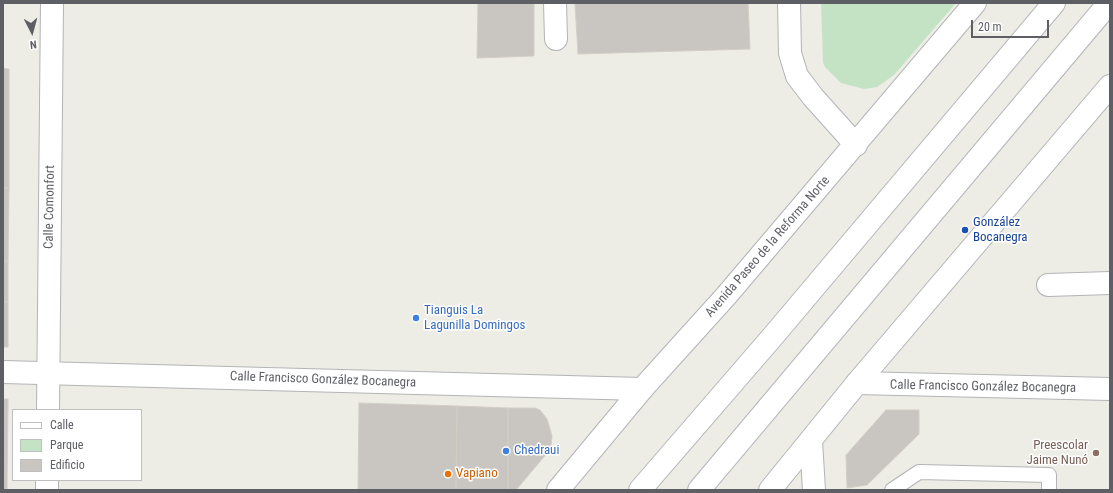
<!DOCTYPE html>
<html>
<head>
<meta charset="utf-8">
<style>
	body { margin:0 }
	#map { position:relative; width:1113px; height:493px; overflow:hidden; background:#edece5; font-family:"Roboto Condensed",sans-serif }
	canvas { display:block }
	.frame { position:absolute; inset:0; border:4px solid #5d5f64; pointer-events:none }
	.legend { position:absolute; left:12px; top:409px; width:130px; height:72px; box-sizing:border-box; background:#fff; border:1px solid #bebfc1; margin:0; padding:5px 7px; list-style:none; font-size:12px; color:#5d5f64 }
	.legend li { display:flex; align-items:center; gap:8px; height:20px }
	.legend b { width:20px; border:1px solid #bebfc1 }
	.north { position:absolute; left:12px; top:12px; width:40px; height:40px; -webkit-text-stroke:3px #fff; paint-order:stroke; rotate:174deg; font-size:11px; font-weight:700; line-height:16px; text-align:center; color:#5d5f64 }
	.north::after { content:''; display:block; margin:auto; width:14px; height:18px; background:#5d5f64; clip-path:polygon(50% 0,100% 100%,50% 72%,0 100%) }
	.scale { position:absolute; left:971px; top:20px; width:78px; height:18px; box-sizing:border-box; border:2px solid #5d5f64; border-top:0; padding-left:5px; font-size:12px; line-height:14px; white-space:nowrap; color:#5d5f64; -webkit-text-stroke:3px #fff; paint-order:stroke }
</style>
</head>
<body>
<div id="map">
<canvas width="1113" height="493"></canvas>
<div class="frame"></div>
<ul class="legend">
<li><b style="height:5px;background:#fff"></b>Calle</li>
<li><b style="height:11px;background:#c4e3c5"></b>Parque</li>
<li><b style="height:11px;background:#c9c6c2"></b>Edificio</li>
</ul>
<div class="north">N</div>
<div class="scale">20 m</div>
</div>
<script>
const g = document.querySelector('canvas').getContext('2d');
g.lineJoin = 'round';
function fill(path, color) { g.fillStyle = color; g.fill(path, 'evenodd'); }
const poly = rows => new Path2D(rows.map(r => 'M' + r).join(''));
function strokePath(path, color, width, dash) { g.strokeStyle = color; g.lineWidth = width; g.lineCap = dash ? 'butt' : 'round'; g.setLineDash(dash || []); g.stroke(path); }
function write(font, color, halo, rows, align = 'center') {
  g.font = font + ' "Roboto Condensed",sans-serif'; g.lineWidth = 3; g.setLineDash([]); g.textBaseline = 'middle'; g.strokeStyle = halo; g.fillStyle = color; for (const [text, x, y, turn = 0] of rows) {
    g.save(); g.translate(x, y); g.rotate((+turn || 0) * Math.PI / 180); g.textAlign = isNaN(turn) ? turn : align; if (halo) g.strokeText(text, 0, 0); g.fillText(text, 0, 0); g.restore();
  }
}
const green = poly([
	[821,3,956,3,894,75,877,87,864,89,841,83,825,67,823,62]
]);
const building = poly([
	[478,3,534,3,534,56,477,58,478,3],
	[575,3,748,3,750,49,578,54,575,3],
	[3,68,9,69,9,188,3,188,3,68],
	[3,188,9,188,8,261,3,261,3,188],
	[3,261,8,261,8,302,3,302,3,261],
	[3,302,8,302,8,347,3,347,3,302],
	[3,399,8,399,7,490,3,490,3,399],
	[359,403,457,406,456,490,358,490,359,403],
	[457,406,508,408,508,490,456,490,457,406],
	[508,408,535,408,540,410,547,419,552,436,551,446,548,452,516,490,508,490,508,408],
	[886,410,919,410,919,434,867,485,847,488,846,455,886,410]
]);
const service = poly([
	[892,490,919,472,1049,475,1049,490]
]);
const minor = poly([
	[555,3,556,39],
	[1048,285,1110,283],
	[3,372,642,389],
	[857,383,1110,389],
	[811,441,814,490]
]);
const tertiary = poly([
	[789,3,790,53,797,76,813,97,856,145],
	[48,410,52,3],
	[47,490,47,480],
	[558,490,642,389,726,296,975,3],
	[770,490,857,383,1110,86]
]);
const secondary = poly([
	[640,490,774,335,1054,3],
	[699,490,1109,3]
]);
const markers = [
	[965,230,4,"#1a4fb4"],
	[416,318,4,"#3f7fe0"],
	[506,451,4,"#3f7fe0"],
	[1096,453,4,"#8d6e63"],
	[448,474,4,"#e8710a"]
];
const streetNames = [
	["Calle Comonfort",50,207,-89],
	["Avenida Paseo de la Reforma Norte",768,247,-49],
	["Calle Francisco González Bocanegra",323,380,2],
	["Calle Francisco González Bocanegra",983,387,1]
];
const transitNames = [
	["González",973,223],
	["Bocanegra",973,238]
];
const shopNames = [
	["Tianguis La",424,311],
	["Lagunilla Domingos",424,326],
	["Chedraui",514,451]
];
const educationNames = [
	["Preescolar",1088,446],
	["Jaime Nunó",1088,461]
];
const foodNames = [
	["Vapiano",456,474]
];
fill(green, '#c4e3c5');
fill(building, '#c9c6c2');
strokePath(building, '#d2cec4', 1);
strokePath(service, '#b2b4b8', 16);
strokePath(minor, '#b2b4b8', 24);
strokePath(tertiary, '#b2b4b8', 24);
strokePath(secondary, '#b4b6bb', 24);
strokePath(service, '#fff', 14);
strokePath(minor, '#fff', 22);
strokePath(tertiary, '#fff', 22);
strokePath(secondary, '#fff', 22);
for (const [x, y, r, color] of markers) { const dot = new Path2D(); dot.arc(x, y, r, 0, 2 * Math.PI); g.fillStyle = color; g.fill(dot); strokePath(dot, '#fff', 1.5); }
write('13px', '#5d5f64', '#fff', streetNames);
write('13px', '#164399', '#fff', transitNames, 'left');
write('13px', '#366cbe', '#fff', shopNames, 'left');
write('13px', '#785e54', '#fff', educationNames, 'right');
write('13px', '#c56008', '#fff', foodNames, 'left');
</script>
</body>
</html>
